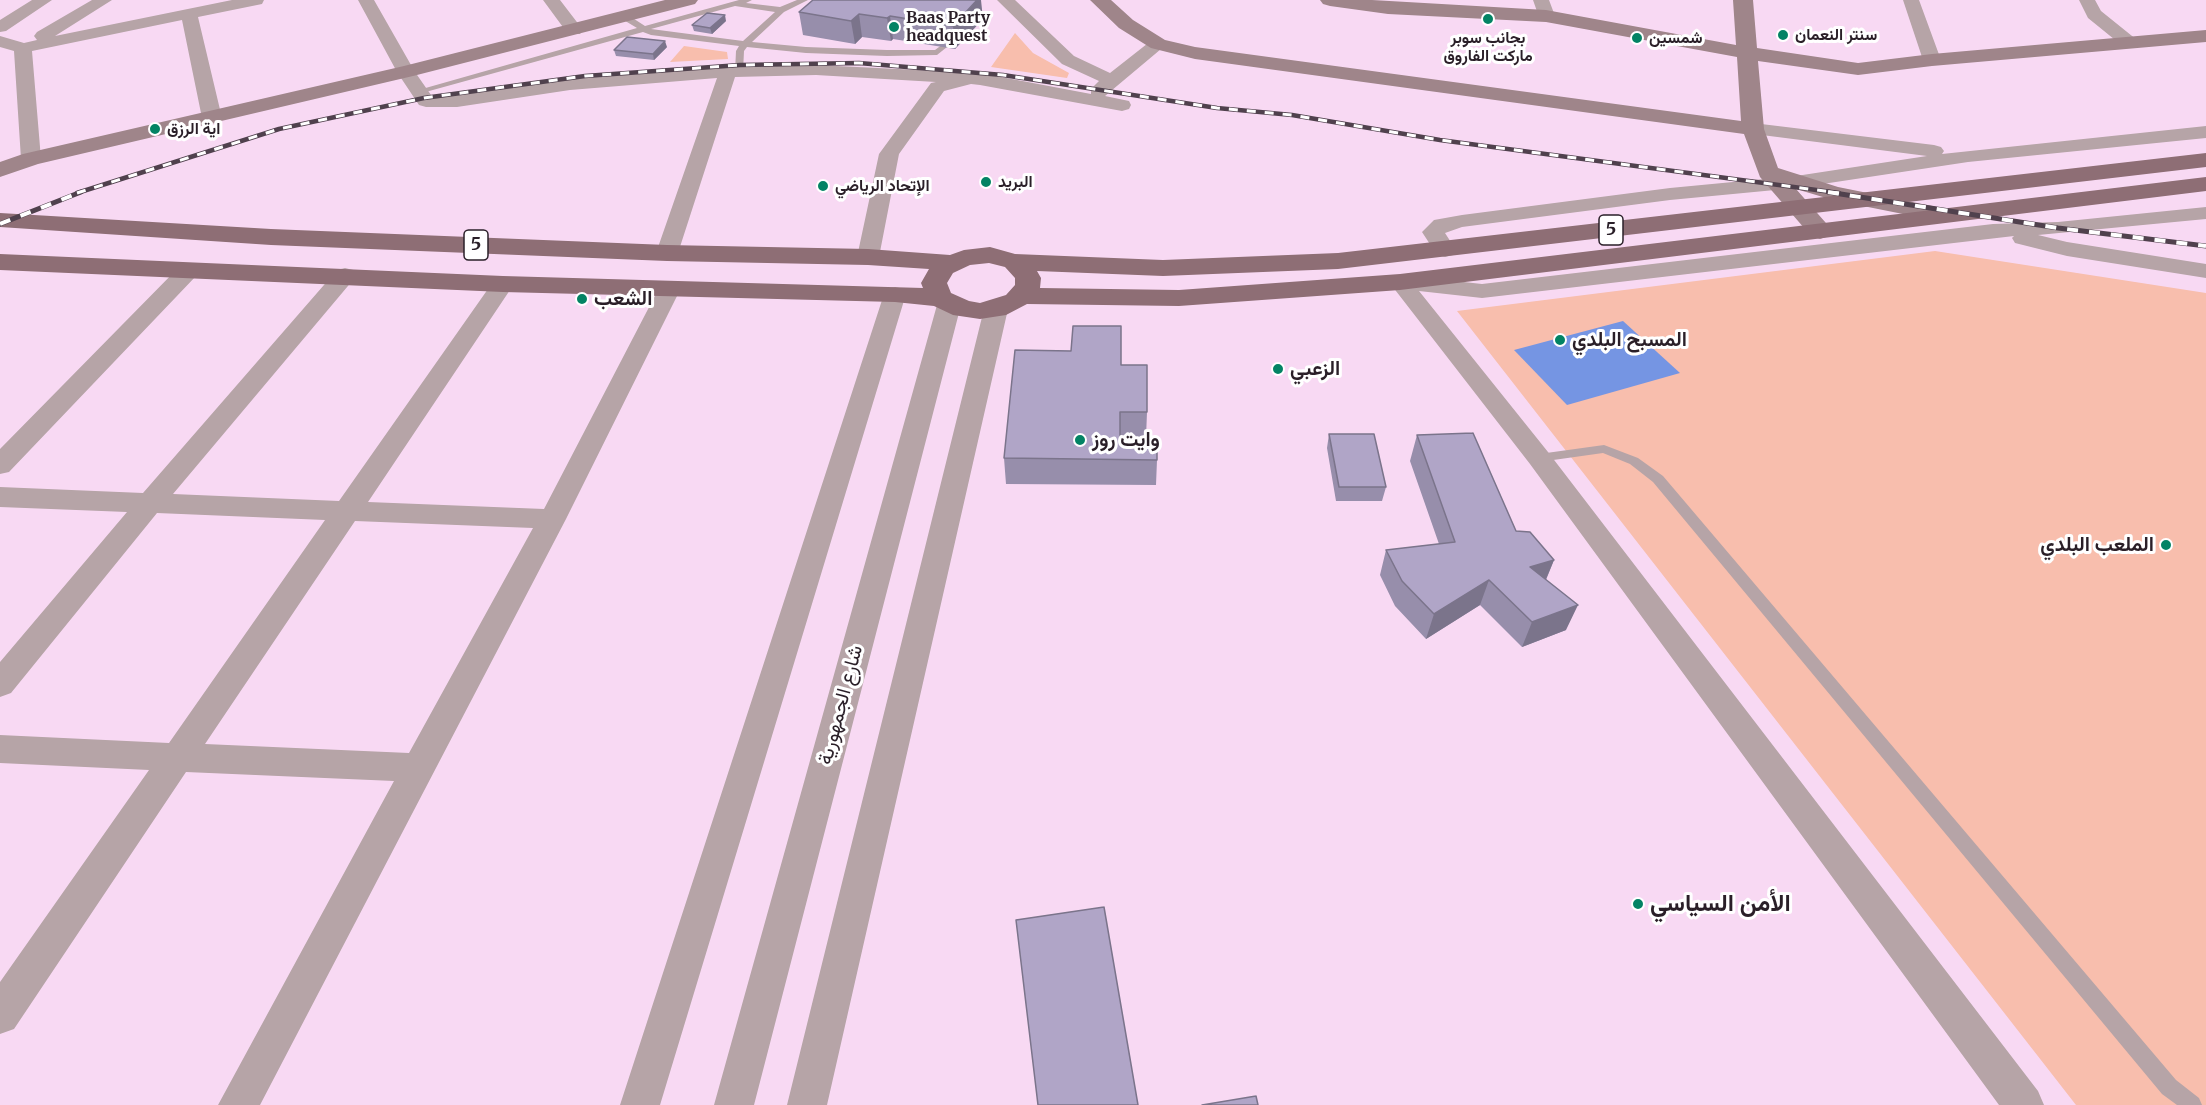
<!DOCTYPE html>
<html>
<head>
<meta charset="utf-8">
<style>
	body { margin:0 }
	canvas { display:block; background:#f8d9f3 }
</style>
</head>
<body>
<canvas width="2206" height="1105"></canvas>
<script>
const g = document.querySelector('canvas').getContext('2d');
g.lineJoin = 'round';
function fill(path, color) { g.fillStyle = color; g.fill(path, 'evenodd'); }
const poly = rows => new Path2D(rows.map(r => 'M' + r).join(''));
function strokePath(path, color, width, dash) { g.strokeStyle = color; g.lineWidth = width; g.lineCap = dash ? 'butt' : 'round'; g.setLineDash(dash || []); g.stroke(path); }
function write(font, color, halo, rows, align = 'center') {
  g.font = font + ' Merriweather,Vazirmatn,serif'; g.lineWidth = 6; g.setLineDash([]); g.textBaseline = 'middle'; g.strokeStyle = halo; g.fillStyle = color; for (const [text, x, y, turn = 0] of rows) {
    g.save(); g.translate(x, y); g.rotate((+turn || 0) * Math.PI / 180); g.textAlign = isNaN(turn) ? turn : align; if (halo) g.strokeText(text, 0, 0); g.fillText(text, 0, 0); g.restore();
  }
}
const green = poly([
	[1015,33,1033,53,1069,73,1067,78,991,67],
	[684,46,727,52,728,59,670,62],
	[1935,251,2206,293,2206,1105,2076,1105,1457,311]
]);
const water = poly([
	[1623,321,1680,373,1567,405,1514,350]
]);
const lane = poly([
	[739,0,752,0,746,3,780,7,797,0,808,0,784,12,752,42,806,47,887,50,935,50,943,44,947,47,937,55,887,56,806,53,747,47,744,51,743,72,739,75,735,72,736,51,739,46,651,35,643,32,422,93,415,91,637,28,622,19,622,15,628,15,645,26,739,0],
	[735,6,775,12,743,41,651,29,735,6],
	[1604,445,1638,458,1663,476,2176,1080,2199,1098,2202,1105,2177,1105,2162,1094,1653,482,1630,464,1603,453,1539,462,1533,458,1539,454,1604,445]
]);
const street = poly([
	[32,0,52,0,6,31,0,32,0,20,32,0],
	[92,0,112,0,55,36,232,0,264,0,262,4,198,17,222,118,219,122,212,124,205,122,202,118,182,20,32,51,41,159,38,163,24,163,21,159,14,51,0,47,0,36,24,43,37,40,34,36,37,32,92,0],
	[358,0,374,0,415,72,431,95,457,95,570,78,728,67,816,65,980,73,1091,94,1091,89,1099,81,1062,64,997,0,1015,0,1074,56,1110,73,1152,40,1164,40,1167,44,1105,96,1129,101,1131,105,1129,109,1122,111,980,85,971,84,944,91,899,154,879,257,876,262,868,264,860,262,857,257,879,154,931,83,936,82,816,75,735,77,678,253,675,258,667,260,659,258,656,253,717,78,570,90,457,107,426,107,419,105,397,72,358,0],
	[543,0,560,0,583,30,580,34,568,34,543,0],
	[1533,0,1549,0,1555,16,1552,20,1540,20,1533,0],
	[1903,0,1919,0,1941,60,1938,64,1926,64,1923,60,1903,0],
	[2079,0,2095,0,2101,11,2137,40,2140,44,2137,48,2125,48,2088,18,2079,0],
	[1753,123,1934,145,1941,147,1944,151,1942,154,2206,126,2206,138,1968,162,1796,188,1670,200,1462,227,1445,233,1456,250,1453,255,1445,257,1437,255,1422,232,1434,220,1462,215,1670,188,1796,176,1927,156,1746,133,1743,129,1746,125,1753,123],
	[2206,207,2206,219,2038,235,2067,242,2206,264,2206,278,2067,256,2015,243,2012,238,2014,236,1482,298,1419,291,1548,452,2038,1091,2044,1105,1999,1105,1530,464,1389,282,1392,277,1400,275,1482,284,1993,224,2058,222,2206,207],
	[189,263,197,265,200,270,197,275,9,472,0,474,0,449,181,265,189,263],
	[345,268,353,270,356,275,353,280,173,494,339,501,495,279,503,277,511,279,514,284,368,502,544,509,659,288,662,283,670,281,678,283,681,288,566,519,260,1105,218,1105,394,781,186,772,14,1029,0,1034,0,982,149,770,0,763,0,735,169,743,325,520,157,513,11,693,0,697,0,662,127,512,0,507,0,487,143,493,337,270,345,268],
	[355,521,533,528,409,753,205,744,355,521],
	[895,287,903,289,906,294,660,1105,620,1105,884,294,887,289,895,287],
	[949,298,957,300,961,305,754,1105,714,1105,937,305,941,300,949,298],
	[996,302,1004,304,1008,309,827,1105,787,1105,984,309,988,304,996,302]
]);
const secondary = poly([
	[665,0,698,0,695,4,413,76,38,164,0,177,0,162,23,154,404,66,665,0],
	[1090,0,1111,0,1133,20,1165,40,1195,47,1741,121,1737,57,1546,22,1388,14,1330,6,1323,4,1320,0,1372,0,1546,10,1736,45,1733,0,1753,0,1757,48,1858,63,1932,54,2206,30,2206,42,1932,66,1858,75,1758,61,1764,129,1778,168,1838,187,1952,210,1955,215,1952,220,1943,222,1833,200,1796,189,1833,231,1829,236,1820,239,1811,236,1760,177,1744,134,1195,59,1151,48,1119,28,1090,0]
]);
const primary = poly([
	[2206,153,2206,167,1338,269,1163,276,1037,271,1041,278,1040,288,1179,290,1400,274,2206,177,2206,191,1400,290,1179,306,1027,304,1006,315,980,319,953,315,934,306,895,302,503,292,0,270,0,254,503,276,923,288,921,283,929,269,868,265,667,261,271,245,0,227,0,213,271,229,667,245,868,249,950,255,964,250,990,247,1015,254,1163,260,1338,253,2206,153],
	[989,263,1005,267,1015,278,1015,285,1006,295,980,303,969,301,951,293,947,283,953,273,970,265,989,263]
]);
const railFar1 = poly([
	[77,193,279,129,424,98,585,76,740,65,859,63,1003,75,1217,108,1292,115,1440,140,1839,193]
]);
const rail = poly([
	[1828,192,2058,228,2206,246],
	[0,224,81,192]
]);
const wall = poly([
	[799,12,983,19,955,49,893,39,891,41,862,37,855,44,803,35],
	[726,21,712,34,694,31,692,25],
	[667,47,654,60,616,56,614,50],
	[1121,365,1147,412,1146,438,1120,438,1120,439,1157,460,1156,485,1006,484,1004,458],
	[1329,434,1386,487,1382,501,1336,501,1327,448],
	[1417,435,1516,531,1554,560,1546,580,1566,630,1522,647,1480,605,1426,639,1395,606,1380,575,1386,550,1439,544,1410,461]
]);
const shadedWall = poly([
	[977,0,981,0,983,19,955,49,953,26],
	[859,14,862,37,855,44,851,21],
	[725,15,726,21,712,34,710,28],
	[890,16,893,39,891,41,887,18],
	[665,41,667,47,654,60,653,54],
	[1554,560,1543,586,1530,567],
	[1489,580,1480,605,1426,639,1434,614],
	[1578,605,1566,630,1522,647,1532,622]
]);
const building = poly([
	[813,0,977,0,953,26,890,16,887,18,859,14,851,21,799,12,813,0],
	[707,13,725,15,710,28,692,25,707,13],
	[627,37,665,41,653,54,614,50,627,37],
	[1073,326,1121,326,1121,365,1147,365,1147,412,1120,412,1120,439,1157,439,1157,460,1004,458,1015,350,1071,351,1073,326],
	[1473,433,1516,531,1530,532,1554,560,1530,567,1578,605,1532,622,1489,580,1434,614,1402,581,1386,550,1455,542,1417,435,1473,433],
	[1329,434,1374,434,1386,487,1339,487,1329,434],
	[1104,907,1138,1105,1038,1105,1016,920,1104,907],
	[1256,1096,1258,1105,1202,1105,1256,1096]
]);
const markers = [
	[1488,19,6,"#038364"],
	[894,27,6,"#038364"],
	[1783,35,6,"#038364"],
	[1637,38,6,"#038364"],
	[155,129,6,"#038364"],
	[986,182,6,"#038364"],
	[823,186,6,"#038364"],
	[582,299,6,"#038364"],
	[1560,340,6,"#038364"],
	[1278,369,6,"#038364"],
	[1080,440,6,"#038364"],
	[2166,545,6,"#038364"],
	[1638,904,6,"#038364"]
];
const farPoinames = [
	["Baas Party",906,18],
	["headquest",906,36],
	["سنتر النعمان",1795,35],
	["بجانب سوبر",1488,38,"center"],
	["ماركت الفاروق",1488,56,"center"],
	["شمسين",1649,38],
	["اية الرزق",167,129],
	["البريد",998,182],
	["الإتحاد الرياضي",835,186]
];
const shields = [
	[1611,230,24],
	[476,245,24]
];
const shieldNames = [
	["5",1611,230],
	["5",476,245]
];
const poiNames = [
	["الشعب",594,299],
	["المسبح البلدي",1572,340],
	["الزعبي",1290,369],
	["وايت روز",1092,440],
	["الملعب البلدي",2154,545,"right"]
];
const streetNames = [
	["شارع الجمهورية",841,705,-75]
];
const nearPoinames = [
	["الأمن السياسي",1650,904]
];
fill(green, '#f8bead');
fill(water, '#7595e3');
fill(lane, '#b6a4a7');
fill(street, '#b6a4a7');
fill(secondary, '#9f858a');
fill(primary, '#8e6e75');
strokePath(railFar1, '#50414d', 4.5);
strokePath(rail, '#50414d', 5);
strokePath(railFar1, '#fff', 3, [9]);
strokePath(rail, '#fff', 4, [11]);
fill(wall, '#978eab');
fill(shadedWall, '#7b748b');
fill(building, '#b0a5c7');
strokePath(building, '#7b748b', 1.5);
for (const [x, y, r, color] of markers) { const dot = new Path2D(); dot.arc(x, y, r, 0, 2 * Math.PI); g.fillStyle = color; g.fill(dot); strokePath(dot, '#fff', 2); }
write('bold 16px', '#2a1f28', '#fff', farPoinames, 'left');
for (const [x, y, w] of shields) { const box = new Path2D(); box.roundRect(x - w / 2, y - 15, w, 30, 4.5); g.fillStyle = '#fff'; g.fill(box); strokePath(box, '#2a1f28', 1.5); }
write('bold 18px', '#2a1f28', null, shieldNames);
write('bold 20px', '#2a1f28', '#fff', poiNames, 'left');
write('20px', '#2a1f28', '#fff', streetNames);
write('bold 24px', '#2a1f28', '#fff', nearPoinames, 'left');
</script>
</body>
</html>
